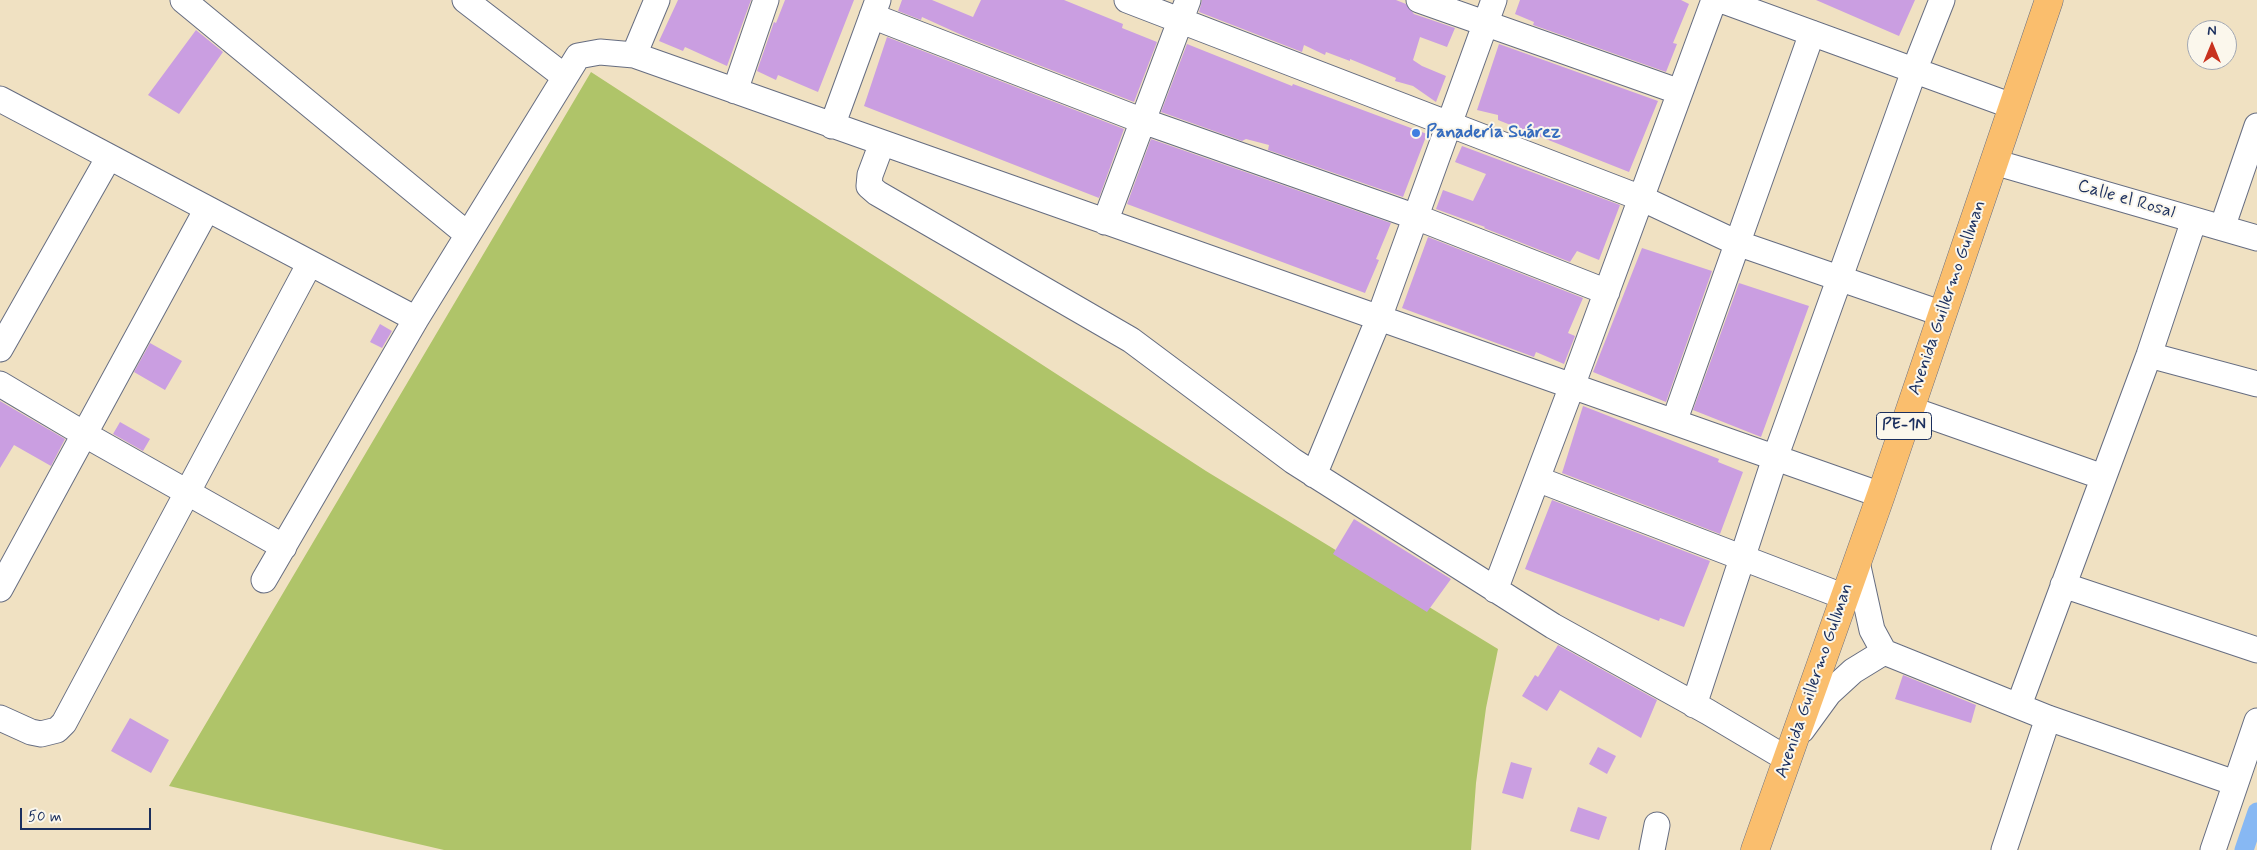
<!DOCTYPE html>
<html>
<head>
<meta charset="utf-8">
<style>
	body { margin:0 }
	#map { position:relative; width:2257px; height:850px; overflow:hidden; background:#f0e1c2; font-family:Mynerve,sans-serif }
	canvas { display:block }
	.north { position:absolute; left:2187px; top:20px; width:50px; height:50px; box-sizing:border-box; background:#fbf7ec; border:1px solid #a1a7b3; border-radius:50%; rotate:0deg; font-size:14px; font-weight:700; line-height:20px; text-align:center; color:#1b2f5e }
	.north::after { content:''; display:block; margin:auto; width:18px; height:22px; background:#c8321e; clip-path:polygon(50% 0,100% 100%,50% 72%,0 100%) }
	.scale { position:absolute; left:20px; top:808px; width:131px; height:22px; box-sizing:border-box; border:2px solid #1b2f5e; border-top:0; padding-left:6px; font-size:15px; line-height:18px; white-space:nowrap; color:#1b2f5e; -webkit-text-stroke:4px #fbf7ec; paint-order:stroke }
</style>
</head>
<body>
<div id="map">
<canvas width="2257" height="850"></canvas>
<div class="north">N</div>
<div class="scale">50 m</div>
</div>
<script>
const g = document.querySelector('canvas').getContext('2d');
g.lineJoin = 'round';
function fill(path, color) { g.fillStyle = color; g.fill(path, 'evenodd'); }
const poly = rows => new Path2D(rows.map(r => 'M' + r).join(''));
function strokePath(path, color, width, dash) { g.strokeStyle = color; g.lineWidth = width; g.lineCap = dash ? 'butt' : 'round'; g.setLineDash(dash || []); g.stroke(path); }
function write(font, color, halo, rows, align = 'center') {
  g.font = font + ' Mynerve,sans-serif'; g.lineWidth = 4; g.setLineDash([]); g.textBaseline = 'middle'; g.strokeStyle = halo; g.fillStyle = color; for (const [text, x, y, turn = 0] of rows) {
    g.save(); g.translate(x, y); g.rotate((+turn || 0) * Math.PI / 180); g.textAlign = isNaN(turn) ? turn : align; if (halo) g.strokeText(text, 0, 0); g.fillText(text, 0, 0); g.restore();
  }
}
const green = poly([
	[591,72,1206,471,1498,649,1486,708,1476,783,1471,850,444,850,169,786]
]);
const canal = poly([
	[2244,850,2257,812]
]);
const building = poly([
	[678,0,751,0,727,66,685,47,683,51,659,41],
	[785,0,854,0,818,92,778,75,776,80,757,71,774,22,776,23],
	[902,0,932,0,973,17,981,0,1064,0,1123,24,1122,28,1157,42,1134,102,966,37,922,17,921,20,898,11],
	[1202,0,1396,0,1406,4,1414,14,1455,28,1447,47,1420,37,1413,60,1422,66,1446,76,1436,102,1413,86,1395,81,1396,78,1350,59,1350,61,1326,52,1325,55,1304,45,1302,52,1199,12],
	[1520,0,1681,0,1689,4,1673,43,1677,44,1666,72,1533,25,1534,22,1515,14],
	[1816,0,1915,0,1899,36],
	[196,30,223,52,179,114,148,95],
	[887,37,1124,129,1099,198,864,106],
	[1187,44,1292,86,1293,84,1427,134,1403,197,1268,150,1269,145,1246,139,1242,141,1161,112],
	[1499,44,1658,101,1629,172,1498,120,1498,115,1477,110],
	[1151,139,1391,223,1376,259,1379,260,1365,293,1127,204],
	[1462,146,1620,205,1599,260,1577,251,1570,262,1484,228,1485,227,1436,209,1443,190,1473,201,1486,174,1455,162],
	[1428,237,1583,298,1568,333,1575,336,1564,364,1536,352,1534,357,1402,308],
	[1642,248,1712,271,1666,402,1593,372],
	[1739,283,1809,306,1761,437,1693,410],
	[380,324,392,331,382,348,370,342],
	[150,343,182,361,165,390,134,372],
	[0,401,65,439,51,466,14,445,0,468],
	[1583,406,1719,459,1718,462,1743,472,1720,534,1562,473],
	[120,422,150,439,143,451,113,434],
	[1552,500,1710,561,1684,627,1660,618,1659,621,1525,569],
	[1354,519,1451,579,1427,612,1333,554],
	[1558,645,1657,700,1641,738,1560,690,1547,711,1522,696,1535,675,1538,677],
	[1903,675,1976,705,1971,723,1895,699],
	[130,718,169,740,151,773,111,751],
	[1598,747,1616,756,1607,774,1589,764],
	[1511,762,1532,768,1523,799,1502,793],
	[1578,807,1607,817,1599,840,1570,831]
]);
const minor = poly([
	[183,0,467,234],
	[465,0,565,77],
	[1127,0,1641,198,1737,243,1943,314],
	[1419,0,1680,92],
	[1721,0,2012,106],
	[872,16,1143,121,1416,217,1607,292],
	[634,55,657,0],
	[735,91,766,0],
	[0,99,416,319],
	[832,126,878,0],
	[882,143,870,175,869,186,877,193,1131,340,1293,461,1553,626,1708,712,1787,759],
	[1994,162,2257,238],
	[1105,222,1188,0],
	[2222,228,2257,126],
	[0,349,109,157],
	[2149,355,2257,384],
	[0,384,84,434,284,547],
	[1910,409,2103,477],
	[1674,422,1812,33],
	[1314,475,1379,318,1494,0],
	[1537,479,1845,597],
	[1857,562,1872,630,1884,652,2048,718,2235,783],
	[264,580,416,319,578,56,600,52,634,55,1881,495],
	[2063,585,2257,650],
	[0,589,207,209],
	[1495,590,1572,386,1714,0],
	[1694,705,1775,458,1914,71,1942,0],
	[2019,705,2149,355,2194,220],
	[0,718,31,732,41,734,57,730,64,723,310,263],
	[1802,730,1829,693,1853,671,1884,652],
	[1652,850,1657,825],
	[2004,850,2048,718],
	[2213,850,2257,721]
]);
const major = poly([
	[1755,850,1881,495,2049,0]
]);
const markers = [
	[1416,133,5,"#3f7fe0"]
];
const shields = [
	[1904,426,55]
];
const shieldNames = [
	["PE-1N",1904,426]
];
const shopNames = [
	["Panadería Suárez",1426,133]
];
const streetNames = [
	["Calle el Rosal",2126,200,16],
	["Avenida Guillermo Gullman",1948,298,-71],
	["Avenida Guillermo Gullman",1815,681,-71]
];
fill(green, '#afc469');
strokePath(canal, '#87b8f3', 19);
fill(building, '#ca9ee1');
strokePath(minor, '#666d81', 27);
strokePath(major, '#666d81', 29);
strokePath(minor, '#fff', 25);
strokePath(major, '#fabe6d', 28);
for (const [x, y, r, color] of markers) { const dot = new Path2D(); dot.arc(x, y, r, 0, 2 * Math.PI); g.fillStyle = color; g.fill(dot); strokePath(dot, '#fbf7ec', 2); }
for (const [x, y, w] of shields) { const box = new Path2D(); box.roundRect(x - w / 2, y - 13.5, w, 27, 4); g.fillStyle = '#fbf7ec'; g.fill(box); strokePath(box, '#1b2f5e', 1); }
write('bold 16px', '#1b2f5e', null, shieldNames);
write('bold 18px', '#366cbe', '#fbf7ec', shopNames, 'left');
write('18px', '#1b2f5e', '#fbf7ec', streetNames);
</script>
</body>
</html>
